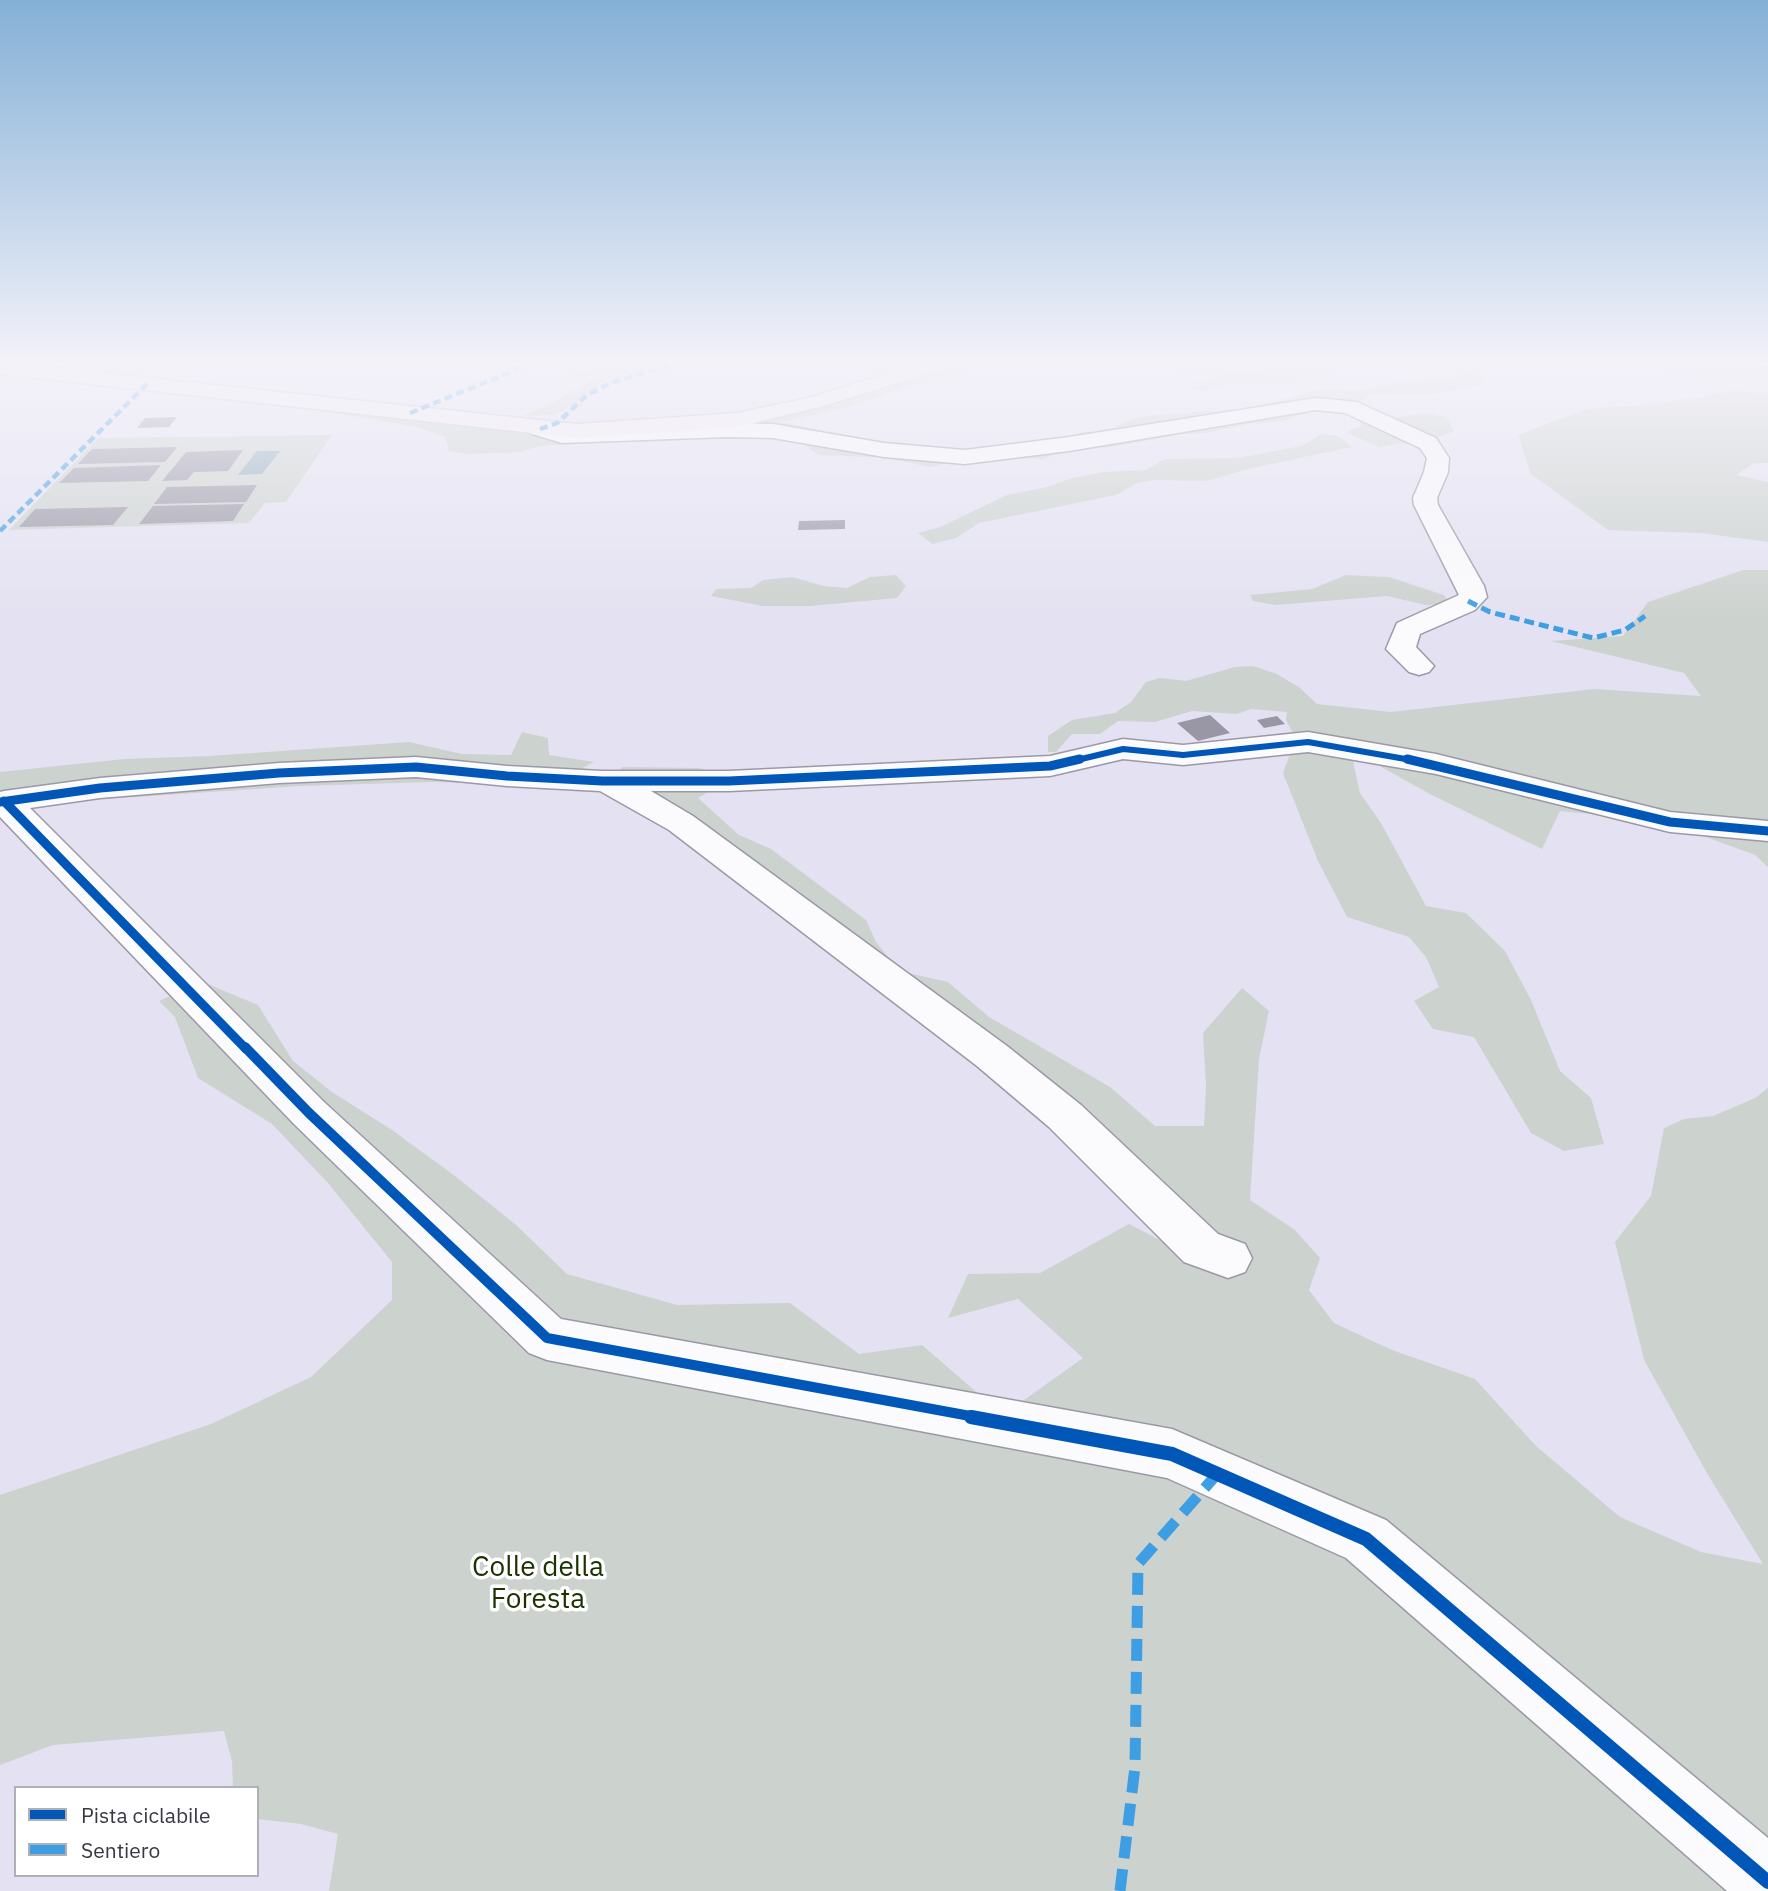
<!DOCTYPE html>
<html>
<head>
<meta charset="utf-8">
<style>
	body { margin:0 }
	#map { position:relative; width:1768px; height:1891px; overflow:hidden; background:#e4e2f2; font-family:"IBM Plex Sans",sans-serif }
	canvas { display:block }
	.legend { position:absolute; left:14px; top:1786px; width:245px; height:91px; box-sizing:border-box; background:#fff; border:2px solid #b0afb4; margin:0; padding:9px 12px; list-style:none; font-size:21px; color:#393743 }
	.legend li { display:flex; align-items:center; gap:14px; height:35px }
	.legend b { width:35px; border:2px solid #b0afb4 }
</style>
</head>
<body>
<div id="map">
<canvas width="1768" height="1891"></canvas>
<ul class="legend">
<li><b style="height:9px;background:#0057b8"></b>Pista ciclabile</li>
<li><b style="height:9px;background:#3e9ee3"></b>Sentiero</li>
</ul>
</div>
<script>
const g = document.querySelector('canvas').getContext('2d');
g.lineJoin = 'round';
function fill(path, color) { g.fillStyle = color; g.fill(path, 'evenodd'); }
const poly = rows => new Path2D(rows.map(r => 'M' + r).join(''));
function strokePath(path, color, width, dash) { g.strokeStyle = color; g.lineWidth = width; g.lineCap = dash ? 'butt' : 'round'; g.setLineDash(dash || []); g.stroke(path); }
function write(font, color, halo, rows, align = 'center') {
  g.font = font + ' "IBM Plex Sans",sans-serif'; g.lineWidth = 7; g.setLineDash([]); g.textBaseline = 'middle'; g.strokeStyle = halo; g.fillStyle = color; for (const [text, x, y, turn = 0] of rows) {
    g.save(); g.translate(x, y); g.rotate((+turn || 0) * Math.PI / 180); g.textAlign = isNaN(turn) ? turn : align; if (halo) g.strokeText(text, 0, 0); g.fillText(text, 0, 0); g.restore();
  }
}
const green = poly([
	[570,359,674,359,611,377,580,401,554,415,522,416,549,405,593,380,593,376,567,379,600,360,553,364],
	[1324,359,1373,359,1367,364,1343,366,1292,382,1239,383,1203,391,1190,389,1197,382,1241,369,1306,365,1322,363],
	[1543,359,1727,359,1768,367,1768,377],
	[975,361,972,367,847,407,781,422,925,450,953,462,930,467,886,458,820,455,811,450,801,441,734,435,540,446,520,452,466,454,449,451,445,437,416,427,323,411,335,410,474,425,704,429,961,362],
	[1469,373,1483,377,1483,385,1426,395,1370,394,1354,408,1319,409,1284,421,1249,424,1207,433,1182,434,1112,447,1063,451,1043,459,1016,458,980,462,1084,432,1112,430,1123,422,1150,415,1257,408,1311,391,1330,389,1359,391,1380,385,1444,378],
	[1734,391,1768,393,1768,463,1754,463,1736,475,1768,482,1768,542,1701,533,1608,530,1531,474,1518,435,1585,409,1657,404],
	[1374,412,1398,417,1425,413,1447,417,1454,431,1436,438,1380,447,1347,433,1351,429,1362,426,1356,417],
	[1322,434,1338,436,1352,447,1252,468,1206,481,1156,480,1137,483,1116,495,979,523,956,538,932,544,918,533,940,527,1007,495,1047,487,1072,478,1105,472,1146,470,1165,459,1238,458,1301,446],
	[332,435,286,502,265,503,249,523,9,530,98,438],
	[1743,570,1768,570,1768,867,1755,855,1663,821,1560,811,1542,849,1428,793,1358,754,1352,757,1360,793,1381,823,1426,906,1466,913,1505,951,1531,1000,1560,1071,1591,1098,1604,1144,1564,1151,1531,1133,1474,1037,1433,1029,1414,1001,1439,987,1426,957,1409,937,1347,917,1318,861,1283,773,1291,751,1299,745,1286,720,1287,712,1251,709,1237,714,1192,711,1155,722,1118,721,1100,734,1072,734,1056,752,1048,752,1048,736,1072,720,1115,713,1131,702,1146,682,1160,678,1186,681,1235,667,1253,666,1277,674,1300,688,1317,704,1391,712,1594,689,1701,696,1684,673,1551,641,1623,636,1648,602],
	[896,575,906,586,897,598,811,606,763,606,711,596,716,589,751,588,763,580,792,577,824,586,847,588,870,577],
	[1346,575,1389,577,1444,595,1449,604,1426,605,1387,596,1276,605,1253,601,1250,595,1312,589],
	[522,732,548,738,549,755,594,762,550,785,432,782,300,786,106,799,0,801,0,772,124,759,210,756,409,742,462,754,511,755],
	[622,767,699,768,723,778,712,790,698,798,739,835,771,849,866,920,876,942,899,971,948,982,989,1017,1110,1087,1155,1126,1204,1126,1206,1085,1203,1033,1242,988,1269,1011,1259,1059,1250,1200,1295,1230,1320,1258,1309,1290,1334,1323,1392,1350,1475,1379,1536,1446,1620,1517,1701,1552,1763,1564,1708,1475,1644,1360,1615,1242,1651,1196,1664,1128,1684,1119,1713,1116,1755,1098,1768,1088,1768,1891,329,1891,338,1834,301,1824,257,1819,257,1788,233,1788,232,1761,224,1731,53,1745,0,1765,0,1495,211,1424,311,1377,392,1300,392,1262,328,1183,272,1124,198,1078,175,1017,159,1001,203,982,258,1005,293,1061,332,1092,392,1130,455,1176,515,1224,567,1274,677,1305,790,1303,859,1354,922,1345,1003,1415,1083,1358,1018,1299,948,1318,968,1274,1040,1273,1129,1224,1217,1270,1238,1261,750,880,667,830,614,786]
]);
const water = poly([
	[257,451,280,451,262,474,238,475]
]);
const building = poly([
	[258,359,301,359,294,363,273,364,257,363],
	[177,417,169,427,137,428,145,418],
	[177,447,165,462,78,464,92,449],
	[243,450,228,471,194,472,187,480,162,481,186,452],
	[161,465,148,481,59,483,74,468],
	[257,485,246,502,154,504,167,487],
	[244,504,233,521,139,524,153,506],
	[128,507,113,525,19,527,35,509],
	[845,520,845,529,798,530,799,521],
	[1210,715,1230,733,1198,741,1177,723],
	[1277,716,1285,724,1264,728,1257,720]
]);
const minor = poly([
	[1316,398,1357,402,1436,438,1449,458,1448,472,1437,498,1438,505,1484,586,1487,597,1475,610,1420,634,1416,647,1434,666,1429,672,1419,675,1409,672,1386,649,1397,623,1459,595,1414,505,1413,498,1424,472,1427,458,1420,448,1345,413,1316,410,1069,451,965,464,884,457,773,438,727,437,562,443,532,434,529,429,532,424,540,422,564,429,590,430,727,423,773,424,884,443,965,450,1069,437,1316,398],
	[1308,732,1436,754,1670,812,1768,821,1768,841,1670,832,1436,774,1308,752,1183,765,1123,759,1050,776,729,791,651,791,693,816,1007,1046,1081,1105,1218,1234,1245,1244,1252,1258,1245,1272,1228,1278,1184,1262,1049,1127,977,1066,669,830,600,791,507,786,416,777,279,783,100,798,30,808,324,1102,561,1319,1172,1429,1386,1520,1768,1838,1768,1891,1727,1891,1346,1558,1167,1478,547,1360,529,1353,294,1124,0,817,0,792,4,791,100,778,279,763,416,757,507,766,602,771,729,771,1050,756,1123,739,1183,745,1308,732]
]);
const major = poly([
	[933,359,965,359,962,363,824,406,737,427,577,438,0,374,0,362,577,424,737,413,812,397,933,359],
	[1143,359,1241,361,1306,359,1296,365,1241,373,1153,365,1143,359]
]);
const quietFar2 = poly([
	[410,413,543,359],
	[540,429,557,423,587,395,613,382,691,359],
	[0,531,148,383]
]);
const quietFar1 = poly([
	[1468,601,1490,612,1593,638,1625,630,1645,616]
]);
const quiet = poly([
	[1120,1891,1135,1767,1138,1564,1217,1474]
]);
const cyclewayFar3 = poly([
	[1073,761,1123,749,1183,755,1308,742,1417,761]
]);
const cyclewayFar2 = poly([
	[1407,759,1670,822,1768,831],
	[4,801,246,1049],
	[0,802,100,788,279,773,416,767,507,776,602,781,729,781,1050,766,1080,759]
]);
const cyclewayFar1 = poly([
	[245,1047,309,1113,547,1338,981,1418]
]);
const cycleway = poly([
	[971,1417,1172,1454,1366,1539,1768,1882]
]);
const nearParknames = [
	["Colle della",538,1568],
	["Foresta",538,1600]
];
fill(green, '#ccd2ce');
fill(water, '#8fabbb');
fill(building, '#9997a5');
strokePath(minor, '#9b99a6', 3);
strokePath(major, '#c3c1ca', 3);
fill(minor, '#fbfbfd');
fill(major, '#f5f1f3');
strokePath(quietFar2, '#3e9ee3', 4.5, [8, 4.5]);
strokePath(quietFar1, '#3e9ee3', 5, [10, 5]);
strokePath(quiet, '#3e9ee3', 11, [22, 11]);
strokePath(cyclewayFar3, '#0057b8', 6);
strokePath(cyclewayFar2, '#0057b8', 9);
strokePath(cyclewayFar1, '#0057b8', 10);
strokePath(cycleway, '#0057b8', 14);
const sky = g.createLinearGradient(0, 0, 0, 624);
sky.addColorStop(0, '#84b0d6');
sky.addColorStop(0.58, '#f3f2f9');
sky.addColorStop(1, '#f3f2f900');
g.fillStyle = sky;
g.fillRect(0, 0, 1768, 624);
write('28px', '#1a3401', '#fff', nearParknames);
</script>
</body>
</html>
